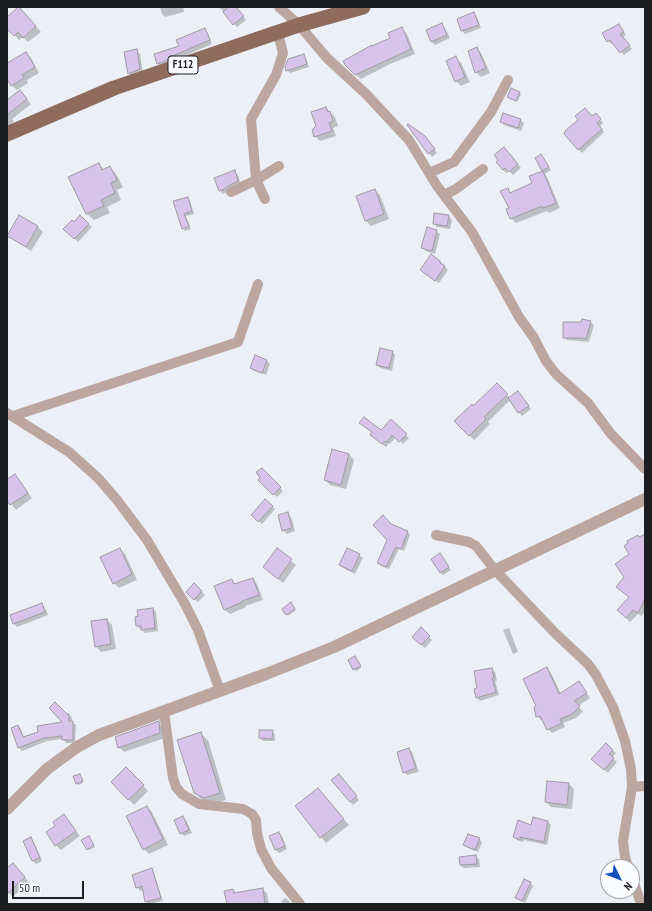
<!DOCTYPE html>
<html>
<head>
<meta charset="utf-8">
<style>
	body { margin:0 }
	#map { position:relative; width:652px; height:911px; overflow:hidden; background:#eceff6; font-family:"PT Sans Narrow",sans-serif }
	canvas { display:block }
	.frame { position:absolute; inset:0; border:8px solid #1c1d20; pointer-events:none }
	.north { position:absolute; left:600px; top:859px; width:40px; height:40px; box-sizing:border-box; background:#fbfcff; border:1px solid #a2a3a6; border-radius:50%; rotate:133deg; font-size:11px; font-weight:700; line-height:16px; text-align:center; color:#1c1d20 }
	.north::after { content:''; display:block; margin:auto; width:14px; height:18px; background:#124fbb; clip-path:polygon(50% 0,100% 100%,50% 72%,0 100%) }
	.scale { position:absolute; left:12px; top:881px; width:72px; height:18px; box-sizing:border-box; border:2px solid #1c1d20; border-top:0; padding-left:5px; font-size:12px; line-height:14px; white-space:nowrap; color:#1c1d20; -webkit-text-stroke:3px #fbfcff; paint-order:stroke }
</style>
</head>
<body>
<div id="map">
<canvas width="652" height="911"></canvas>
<div class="frame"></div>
<div class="north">N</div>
<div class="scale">50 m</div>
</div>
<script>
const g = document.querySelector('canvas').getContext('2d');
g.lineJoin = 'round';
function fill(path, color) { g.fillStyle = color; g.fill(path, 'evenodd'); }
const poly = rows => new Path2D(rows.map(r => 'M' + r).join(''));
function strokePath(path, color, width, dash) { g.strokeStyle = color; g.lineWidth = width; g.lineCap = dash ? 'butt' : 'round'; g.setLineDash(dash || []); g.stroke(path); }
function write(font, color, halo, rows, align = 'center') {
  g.font = font + ' "PT Sans Narrow",sans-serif'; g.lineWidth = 3; g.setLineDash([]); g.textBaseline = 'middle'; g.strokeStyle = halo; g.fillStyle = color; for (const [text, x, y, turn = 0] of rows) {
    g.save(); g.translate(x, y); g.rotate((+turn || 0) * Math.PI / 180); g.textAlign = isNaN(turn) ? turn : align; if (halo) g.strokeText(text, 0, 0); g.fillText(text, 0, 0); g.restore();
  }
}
const shadow = poly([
	[160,7,183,7,184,12,165,17,162,14],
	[219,7,236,7,246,20,237,27],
	[24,13,41,32,28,42,23,37,19,40,8,28,7,18],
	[474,14,477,17,481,28,465,34,462,31],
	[442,24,445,28,450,38,435,45,432,42],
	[619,25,626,35,623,37,632,49,624,55,614,43,611,44,608,41],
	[204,29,208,33,212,44,161,66,158,63],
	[402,29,407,34,415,54,390,64,361,79,346,66,373,47,391,39],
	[476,48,481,53,490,73,481,77,476,72],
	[136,50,140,54,143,73,132,77,129,73],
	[26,53,31,58,39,73,27,80,28,83,17,90,11,85,7,77,7,64],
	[303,55,306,58,309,67,290,73,287,70],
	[456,58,461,63,470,82,461,86,456,81,447,62],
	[20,91,31,104,12,119,14,122,7,128,7,104],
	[519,93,521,94,517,102,508,97],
	[326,108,335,117,338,126,333,128,336,136,320,141,315,136,317,126],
	[593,117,599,118,603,123,600,126,604,132,582,153,579,150],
	[520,120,524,123,521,131,504,125,501,122],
	[408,125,428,141,437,153,432,157],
	[507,151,521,168,513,175,509,171,506,173,503,170],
	[541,156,551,170,545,174,547,177,560,208,549,213,547,211,516,223,511,218,507,189,512,194,533,183,531,177,544,171],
	[99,164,104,170,110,167,116,174,123,187,117,190,121,200,107,207,110,213,94,220,87,214,70,178],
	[235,172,238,175,241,185,223,194,220,191,215,178],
	[375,190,380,195,389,219,371,226,366,221,358,196],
	[187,198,190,201,194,214,186,216,191,229,185,231,183,228,175,202],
	[435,214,449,216,452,220,450,229,437,227,434,224],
	[20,216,38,227,43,232,31,251,14,240,8,235],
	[80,216,92,227,78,242,65,229,74,223],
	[436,231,440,234,435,254,426,251,422,248],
	[440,261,448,270,439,283,424,273],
	[590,322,594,325,589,342,567,340,564,337],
	[392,352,395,355,392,371,380,368,377,365],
	[256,356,267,361,270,364,266,375,254,371,251,368],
	[497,384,510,398,518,392,531,409,522,416,510,400,488,422,490,424,474,440,455,421,473,407],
	[391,421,409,438,403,444,396,437,390,444,389,443,386,447,374,438,373,433,364,426,381,431],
	[349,454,354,460,346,489,330,485,325,480],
	[262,469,283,491,277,497,260,480],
	[15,475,32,498,16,510,7,499,7,478,8,480],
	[265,500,275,509,262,524,252,515],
	[288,514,291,517,295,531,287,534,283,530],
	[391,526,407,531,410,535,404,551,399,549,389,569,381,566,378,562,388,540],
	[645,535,645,611,642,616,638,614,630,622,618,610,630,597,625,577,630,555,640,538],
	[120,549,125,554,137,580,119,588,114,583],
	[277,550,296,565,283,583,264,567],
	[440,554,451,570,443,575,440,572],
	[359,555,363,558,355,574,343,568,340,565],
	[253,579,257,584,263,600,245,606,246,607,230,614,225,610,231,580,236,585],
	[194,584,205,595,198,602,187,592],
	[42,604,45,608,48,615,17,627,14,624],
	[292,605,296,610,288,616,283,609],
	[153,609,156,612,158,631,145,633,137,626],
	[107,620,112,625,116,649,101,652,96,646],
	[509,628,518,652,513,654,503,630],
	[421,629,432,640,425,648,413,637],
	[356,659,361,668,356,671,349,661],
	[492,669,495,672,497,681,495,681,499,695,480,701,477,698,479,689],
	[547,669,551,673,561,694,579,682,590,698,578,706,583,711,576,718,563,723,565,727,552,733,548,729,543,720,541,720,537,716,538,707],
	[66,715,69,715,72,718,72,722,76,725,75,743,66,743,63,739,47,741,22,751,19,748,18,726,21,729,24,738,64,722],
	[158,722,163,727,165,738,124,752,119,747],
	[272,731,275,735,275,741,263,741,260,738],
	[201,734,208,740,226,800,211,804,202,800,195,793],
	[606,744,616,753,612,758,617,762,608,773,596,762],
	[409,749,412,752,419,772,407,775,404,772],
	[126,768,148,791,134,805,112,782],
	[81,776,83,783,78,785,76,783],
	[342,779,359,800,353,805,333,780],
	[569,784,574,789,572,809,551,807,546,802],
	[323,794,349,825,326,843,296,806],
	[147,807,152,812,168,845,149,854,144,849],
	[63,815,80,836,61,850,56,845],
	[183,817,186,820,192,833,184,836,181,833],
	[534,818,548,822,551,825,547,845,524,840,523,842,517,840,514,837,532,826],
	[278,833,282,836,287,849,279,853,276,850],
	[30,838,34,842,42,861,36,864,33,861,24,841],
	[90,839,95,847,89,850,88,849],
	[479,839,482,842,478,852,468,848,465,845],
	[476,856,479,859,480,867,464,868,460,865],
	[7,867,8,868,17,869,29,882,13,897,7,891],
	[151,870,154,873,163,901,149,904,146,901,143,890,140,891,137,887],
	[530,883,533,886,525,903,516,897],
	[262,889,267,893,269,904,228,904,233,890,236,893],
	[286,898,289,901,291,904,283,904,281,901]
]);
const building = poly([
	[18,7,19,7,36,26,23,38,18,32,14,36,7,29,7,17,18,7],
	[229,7,236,7,244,16,233,25,223,12,229,7],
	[474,12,479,25,461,31,457,19,474,12],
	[442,23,447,35,431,42,426,30,442,23],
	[619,24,624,32,620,34,630,45,620,53,610,40,607,42,602,33,619,24],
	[402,27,411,49,355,75,346,66,343,61,372,45,372,46,390,38,388,33,402,27],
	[205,28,210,40,170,57,171,59,157,64,154,54,179,46,176,40,205,28],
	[477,47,486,68,475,73,468,51,477,47],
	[137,49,140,69,128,74,124,52,137,49],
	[26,52,35,67,22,75,24,78,11,86,7,79,7,63,26,52],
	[304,54,307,64,286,71,285,67,288,59,304,54],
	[456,56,465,77,455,82,446,61,456,56],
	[511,88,520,92,516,101,507,97,511,88],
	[20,90,27,99,7,115,7,100,20,90],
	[326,107,328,112,330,111,333,121,329,123,332,131,314,137,312,130,316,126,311,112,326,107],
	[585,108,592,116,596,113,601,119,597,123,602,129,578,150,564,134,566,130,578,120,575,116,585,108],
	[503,113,521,119,518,128,500,122,503,113],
	[408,124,425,136,435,149,428,154,407,125,408,124],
	[504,147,518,164,509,172,505,168,503,170,496,162,498,160,494,155,504,147],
	[541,154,549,167,542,171,535,158,541,154],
	[99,163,102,170,110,166,117,180,111,183,115,193,101,200,104,206,86,214,68,177,99,163],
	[235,170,238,181,228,186,225,189,219,191,214,178,235,170],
	[543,171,556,203,543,208,542,206,510,219,506,209,509,208,500,191,508,188,510,193,532,183,529,176,543,171],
	[375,189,384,214,365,221,356,196,375,189],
	[188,197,192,211,184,214,189,226,182,229,173,201,188,197],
	[434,213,449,215,447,226,433,224,434,213],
	[19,215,38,226,26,247,7,236,19,215],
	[80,215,89,224,74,239,63,229,72,220,74,222,80,215],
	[427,227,437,230,432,251,421,248,427,227],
	[431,254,440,261,440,263,445,266,435,281,420,270,431,254],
	[582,319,591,321,586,339,581,338,563,338,563,322,581,322,582,319],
	[380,348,393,351,389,368,376,365,380,348],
	[255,355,267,360,262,373,250,368,255,355],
	[497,383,508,394,484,417,486,419,469,436,454,421,472,404,473,406,497,383],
	[518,391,529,406,518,413,508,398,518,391],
	[364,417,381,430,391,419,407,434,399,442,392,435,387,442,385,441,382,444,370,435,372,432,359,423,364,417],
	[332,449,349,454,341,485,324,480,332,449],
	[262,468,281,487,273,495,258,480,260,478,256,472,262,468],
	[15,474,28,493,10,505,7,501,7,479,15,474],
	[265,499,273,506,258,522,251,515,265,499],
	[288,512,292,528,282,531,278,515,288,512],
	[383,515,391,524,408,531,401,549,396,547,386,567,377,563,387,540,373,525,383,515],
	[645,534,645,599,638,613,633,610,626,618,617,610,629,597,616,587,624,577,615,564,629,554,624,546,628,543,627,541,638,535,639,537,645,534],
	[120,548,132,574,113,584,100,557,120,548],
	[277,548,292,559,278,579,263,567,277,548],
	[347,548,360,554,352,571,339,565,347,548],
	[440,553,449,567,440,573,431,559,440,553],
	[253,578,259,595,242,601,242,602,224,610,214,586,232,579,234,584,253,578],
	[194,583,202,591,194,600,186,592,194,583],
	[291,602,295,609,286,615,282,609,291,602],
	[42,603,45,612,13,624,10,615,42,603],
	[153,608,155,628,141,630,141,626,136,626,135,617,138,616,137,610,153,608],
	[107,619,111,644,95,647,91,621,107,619],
	[421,627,430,636,421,645,412,637,421,627],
	[355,656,361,666,353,670,348,660,355,656],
	[547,667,559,694,579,681,587,693,574,701,580,706,572,714,560,719,562,723,547,730,540,716,536,717,534,707,536,706,523,679,547,667],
	[492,668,494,678,492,678,496,692,476,698,474,689,477,688,474,671,492,668],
	[55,702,67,714,69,714,69,721,73,721,73,740,62,740,62,736,44,738,18,748,11,728,18,725,23,737,38,732,37,726,62,722,49,708,55,702],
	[159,721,160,733,118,748,115,737,159,721],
	[259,730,273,730,272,739,259,738,259,730],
	[201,732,220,793,204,798,194,793,177,740,201,732],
	[606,743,613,750,609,754,614,758,604,770,591,759,606,743],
	[409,748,416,768,403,773,397,752,409,748],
	[126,767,144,785,128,800,111,782,126,767],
	[80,774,83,781,76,784,73,776,80,774],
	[339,774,357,796,350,802,331,780,339,774],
	[547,781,569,783,567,805,545,802,547,781],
	[318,788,344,819,320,838,295,806,318,788],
	[147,806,163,839,143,850,126,816,147,806],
	[64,814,76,831,55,846,46,832,55,826,53,822,64,814],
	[183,816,189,830,180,834,174,820,183,816],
	[533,817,548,821,544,842,520,837,520,840,513,837,518,820,531,825,533,817],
	[279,832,285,846,275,850,269,836,279,832],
	[468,834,480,838,475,850,463,845,468,834],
	[89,836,94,845,87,850,81,840,89,836],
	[31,837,40,858,32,861,23,841,31,837],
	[476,855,477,864,460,865,459,857,476,855],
	[13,863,25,877,7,894,7,868,13,863],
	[152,868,161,898,145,902,142,886,136,888,132,875,152,868],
	[524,879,531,882,522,901,515,898,524,879],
	[263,888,265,904,227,904,224,891,233,889,234,893,263,888]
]);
const minor = poly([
	[279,7,299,25,327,58,366,94,409,140,437,186,472,232,519,317,534,338,546,361,556,374,588,403,611,434,645,469],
	[429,173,454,162,491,112,508,80],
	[231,192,256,180,279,166],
	[444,195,456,189,483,169],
	[265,199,256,180,251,119,276,75,283,53,278,33],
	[7,413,69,452,98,478,117,500,147,540,185,604,198,630,220,691],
	[13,416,238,342,258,284],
	[436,535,469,542,476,546,495,570,555,633,588,664,596,675,613,707,625,741,631,769,632,787,623,841,625,857,628,867],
	[164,712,173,778,176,787,182,794,199,804,243,809,252,814,256,820,257,833,261,849,271,868,300,904],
	[632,787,645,786],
	[632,877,641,904]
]);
const tertiary = poly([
	[7,809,47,769,77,747,99,735,266,674,334,647,645,499]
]);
const primary = poly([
	[7,134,114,88,299,25,363,7]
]);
const shields = [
	[183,65,30]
];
const shieldNames = [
	["F112",183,65]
];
fill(shadow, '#0003');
fill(building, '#d8c3eb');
strokePath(building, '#9e9ba2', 1);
strokePath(minor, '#bca7a0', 10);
strokePath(tertiary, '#bca7a0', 12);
strokePath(primary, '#8f6b5e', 15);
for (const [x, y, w] of shields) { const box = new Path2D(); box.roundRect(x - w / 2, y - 9, w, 18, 3); g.fillStyle = '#fbfcff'; g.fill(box); strokePath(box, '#1c1d20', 1); }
write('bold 11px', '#1c1d20', null, shieldNames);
</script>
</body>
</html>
